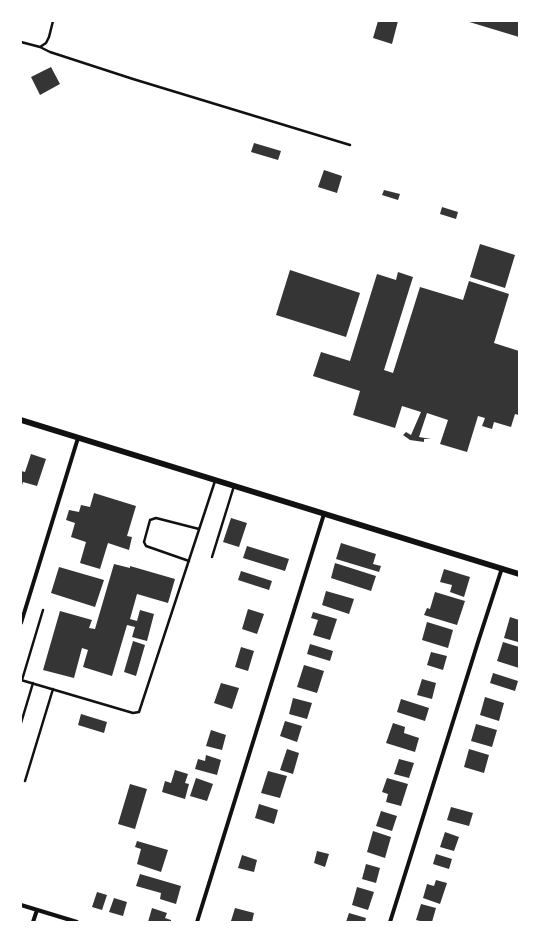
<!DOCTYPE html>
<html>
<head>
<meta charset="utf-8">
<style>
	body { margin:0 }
	#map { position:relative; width:540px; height:943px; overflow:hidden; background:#fff; font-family:"Crimson Pro",serif }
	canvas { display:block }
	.frame { position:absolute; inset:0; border:22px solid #fff; pointer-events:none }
</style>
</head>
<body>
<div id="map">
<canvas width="540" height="943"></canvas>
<div class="frame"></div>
</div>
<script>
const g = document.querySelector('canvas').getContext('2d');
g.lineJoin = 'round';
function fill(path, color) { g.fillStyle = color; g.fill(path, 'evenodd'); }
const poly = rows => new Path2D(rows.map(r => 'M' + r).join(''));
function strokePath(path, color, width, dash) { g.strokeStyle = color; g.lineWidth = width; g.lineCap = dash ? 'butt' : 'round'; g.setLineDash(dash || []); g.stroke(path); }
const building = poly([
	[378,21,398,21,392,44,373,38],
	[466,21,519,21,519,37],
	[51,67,60,84,40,95,31,77],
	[254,143,281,151,278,160,251,152],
	[324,170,342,176,337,193,318,187],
	[384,190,400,194,398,200,382,195],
	[442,207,458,212,456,219,440,214],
	[480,244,515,255,505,288,470,277],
	[290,270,360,293,346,337,276,315],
	[398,272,413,277,384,370,393,373,420,287,463,300,469,281,509,294,494,343,519,351,519,415,515,414,511,427,494,422,492,429,482,426,485,418,478,416,467,452,440,444,448,420,427,413,419,437,431,439,424,439,424,442,410,440,403,435,406,432,411,435,421,412,402,406,395,428,353,415,360,391,313,376,321,352,350,361,377,274,396,280],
	[31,454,46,459,37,486,23,482,21,488,21,471,25,472],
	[94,493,136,506,127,536,132,537,129,550,108,543,100,569,80,563,86,542,71,537,75,523,66,520,69,510,79,512,81,505,90,507],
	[231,518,247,523,239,547,223,542],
	[341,543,376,554,373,564,381,566,379,572,336,559],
	[247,546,289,559,285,571,243,558],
	[335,563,376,576,371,591,331,578],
	[114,564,130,568,130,566,175,579,168,603,137,594,130,619,137,621,140,610,154,614,147,641,132,637,135,627,127,625,112,676,83,667,88,650,82,648,74,678,43,670,60,611,92,620,89,628,95,629],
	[59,567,104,580,95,607,51,593],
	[444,569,470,577,464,597,450,592,452,585,440,582],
	[241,571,272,581,269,590,238,580],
	[326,591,354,599,349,614,322,605],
	[435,592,465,601,457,625,424,615,427,608,430,609],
	[248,609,264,614,257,634,242,629],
	[313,612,337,619,330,640,313,635,318,620,311,618],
	[510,617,519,620,519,638,518,642,504,638],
	[427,622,453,630,448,648,422,640],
	[133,641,145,645,136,676,124,672],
	[503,642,519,647,519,668,497,661],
	[310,644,333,651,330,661,307,654],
	[241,647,254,651,248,671,235,667],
	[431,652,447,656,443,670,427,665],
	[304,665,324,671,317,693,297,687],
	[493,673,518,681,515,691,490,683],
	[422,679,436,683,432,699,417,695],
	[221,683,239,688,232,709,214,703],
	[485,697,504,703,499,721,480,715],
	[293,698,312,703,307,719,289,714],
	[401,699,429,708,425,721,397,712],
	[81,714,107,722,104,733,78,725],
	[285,721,302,726,297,742,280,736],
	[393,723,405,727,404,733,419,738,415,752,386,743],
	[476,724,497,730,492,747,471,741],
	[211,730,226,735,222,750,206,746],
	[287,749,299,753,293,774,280,770],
	[469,749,489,755,484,773,464,767],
	[206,755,221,760,217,775,195,769,198,759,205,761],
	[399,759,414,763,409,778,394,774],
	[175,770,188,774,185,783,189,784,185,799,162,792,165,781,171,783],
	[268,771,287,776,280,798,261,793],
	[196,778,213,784,207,801,190,796],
	[387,778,408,784,401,806,386,802,388,794,382,792],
	[130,784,147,789,135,829,118,824],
	[259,804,278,810,274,824,255,818],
	[451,807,473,813,469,826,447,820],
	[381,811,397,816,392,831,376,826],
	[373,831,391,837,385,858,367,852],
	[445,832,459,837,454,851,440,847],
	[137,841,168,850,161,872,137,864,141,849,135,847],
	[317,851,329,854,325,867,314,863],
	[436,854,452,859,449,869,433,864],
	[242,855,257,860,254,872,238,868],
	[366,864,380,868,376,883,362,879],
	[140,874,181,886,176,904,160,899,161,893,136,886],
	[436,880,447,883,440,904,423,898,427,884,434,886],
	[357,887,374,892,368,910,352,905],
	[97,892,107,895,102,910,92,907],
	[114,898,127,902,123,916,109,912],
	[421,904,436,908,432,922,424,922,416,920],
	[152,908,167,913,165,918,171,920,171,922,148,922],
	[235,908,254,913,252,922,235,922,231,921],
	[349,913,366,918,365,922,346,922]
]);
const service = poly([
	[21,42,40,47,46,43,49,37,53,21],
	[40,47,50,52,133,79,350,145],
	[212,557,234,486],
	[189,561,146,546,144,542,150,520,156,518,199,529],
	[21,680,133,713,139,712,215,481],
	[22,680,43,610],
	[21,723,33,683],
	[25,781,53,689]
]);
const minor = poly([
	[21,623,78,438],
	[21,905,77,922],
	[33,922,37,910],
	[197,922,324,514],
	[390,922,478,642,502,568]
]);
const tertiary = poly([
	[21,420,519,574]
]);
fill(building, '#353535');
strokePath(service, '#111', 2.5);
strokePath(minor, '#111', 4);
strokePath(tertiary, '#111', 6);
</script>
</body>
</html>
